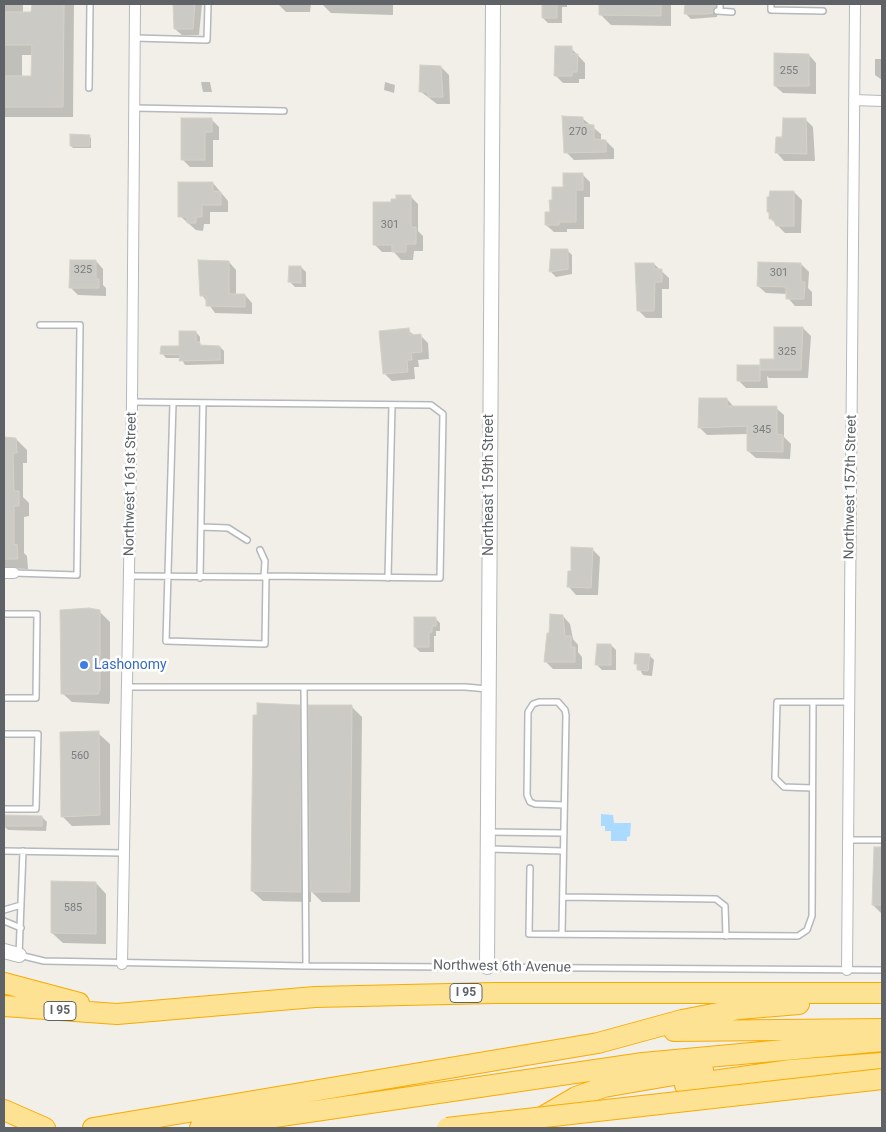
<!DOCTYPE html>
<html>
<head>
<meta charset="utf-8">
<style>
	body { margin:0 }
	#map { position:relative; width:886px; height:1132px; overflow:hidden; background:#f1efe8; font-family:Roboto,sans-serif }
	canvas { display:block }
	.frame { position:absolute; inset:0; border:5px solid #5f6368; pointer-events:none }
</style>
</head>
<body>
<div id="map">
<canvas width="886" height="1132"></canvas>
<div class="frame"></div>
</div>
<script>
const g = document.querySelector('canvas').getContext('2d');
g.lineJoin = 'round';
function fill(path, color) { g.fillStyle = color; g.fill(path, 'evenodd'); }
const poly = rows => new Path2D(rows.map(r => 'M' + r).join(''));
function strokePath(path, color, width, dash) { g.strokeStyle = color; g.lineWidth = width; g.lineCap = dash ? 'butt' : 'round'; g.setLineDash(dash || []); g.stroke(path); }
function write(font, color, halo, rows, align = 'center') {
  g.font = font + ' Roboto,sans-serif'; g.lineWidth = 5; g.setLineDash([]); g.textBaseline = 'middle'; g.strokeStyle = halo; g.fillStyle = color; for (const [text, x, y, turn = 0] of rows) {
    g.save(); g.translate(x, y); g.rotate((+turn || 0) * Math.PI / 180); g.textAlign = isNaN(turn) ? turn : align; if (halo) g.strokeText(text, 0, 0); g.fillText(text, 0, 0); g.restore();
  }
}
const water = poly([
	[601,814,613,815,614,823,631,823,630,836,627,837,627,841,611,841,611,831,605,831,605,826,601,826]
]);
const shadow = poly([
	[4,4,23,4,23,14,33,14,33,4,74,4,73,117,4,117],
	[22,55,33,55,33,77,22,77],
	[175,4,202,4,199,35,182,35,175,29],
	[278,4,311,4,310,12,286,12],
	[322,4,393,4,393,15,331,13],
	[543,4,567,4,567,7,562,7,562,23,548,23,543,18],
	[601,4,671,4,671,26,611,25,600,14],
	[686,4,715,4,717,6,717,17,691,19,686,14],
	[571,48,585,63,585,79,579,79,579,83,563,83,555,75],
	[809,55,816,63,816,94,783,93,775,86],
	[875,59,882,59,882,80,875,75],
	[441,67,449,75,450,104,437,104,420,91],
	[201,82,210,82,212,92,203,92],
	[385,82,395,85,394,93,384,90],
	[582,118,601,134,601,141,606,141,614,149,614,159,574,160,566,152],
	[211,119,219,127,219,140,213,140,213,167,190,167,182,159],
	[805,119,813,127,815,161,784,161,777,153,784,138],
	[881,130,882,130,882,148,881,147],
	[89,136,91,138,91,148,73,148,71,146],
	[582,174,590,182,590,197,584,197,584,229,567,229,567,232,554,232,546,225,554,201,565,188],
	[213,183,228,201,228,212,210,212,210,224,204,224,203,231,196,230,180,216],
	[794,192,802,200,801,233,785,233,771,219,768,211],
	[411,197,418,204,418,231,423,236,423,251,414,251,413,260,401,260,394,252,382,252,374,244,393,203],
	[567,250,572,255,572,274,556,277,551,272],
	[96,261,103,269,103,285,106,288,106,296,78,295,71,288],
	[229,262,236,270,236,295,245,295,252,303,252,314,215,313,202,295],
	[654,264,669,278,669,289,662,289,662,318,646,318,638,310],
	[801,264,809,272,808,288,812,292,812,306,795,306,788,298,788,294,766,293,758,286],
	[301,267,306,272,306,287,295,287,290,282],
	[803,328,811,336,808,378,769,378,767,376,768,388,746,388,738,380,760,366,775,360],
	[408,330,415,336,420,335,428,343,429,359,418,360,419,367,414,367,415,379,392,381,385,374],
	[196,332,200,337,200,344,202,346,220,347,224,351,224,364,185,365,181,358,166,358,162,353,180,347],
	[727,399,734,407,776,408,784,415,784,437,791,444,790,459,756,458,748,451,748,434,707,435,699,427],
	[4,437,16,439,27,450,27,463,23,463,23,497,29,503,29,516,24,517,24,553,27,556,28,569,4,568],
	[592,549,600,557,598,595,576,595,569,587,572,572],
	[99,611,110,622,110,700,109,704,72,702,61,692],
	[563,616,570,624,573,639,578,645,578,652,582,657,582,669,553,669,545,661],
	[435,618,440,623,440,631,436,631,436,636,434,636,434,652,420,652,415,647],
	[611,645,616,650,616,670,602,670,597,665],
	[649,655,654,660,652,676,643,675,636,663],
	[299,706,310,717,352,707,362,717,360,902,322,902,311,891,311,902,263,901,252,891],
	[61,733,99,734,110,744,110,825,72,826,61,815],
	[4,816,42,817,47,822,46,831,8,830,4,826],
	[875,862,882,862,882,914,873,905],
	[96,883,106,894,106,944,63,943,52,933]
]);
const building = poly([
	[32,4,64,4,63,107,4,107,4,76,31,76,32,45,4,45,4,12,31,12,32,4],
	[173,4,195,4,193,29,174,29,173,4],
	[542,4,557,4,557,18,542,18,542,4],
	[599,4,661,4,661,16,599,15,599,4],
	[685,4,716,4,716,7,713,13,707,14,684,14,685,4],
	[555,46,572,46,572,54,578,54,577,72,572,72,572,76,554,76,555,46],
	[774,53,809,54,809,86,774,86,774,53],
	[420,65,441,66,443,97,428,97,428,92,419,92,420,65],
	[562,116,583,117,583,124,594,125,594,139,606,140,606,152,564,153,562,116],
	[181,118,212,118,212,132,205,132,205,160,181,160,181,118],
	[783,118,806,118,807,154,775,153,776,137,782,137,783,118],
	[70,134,90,135,89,146,70,146,70,134],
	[563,173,583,173,583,190,576,190,576,222,559,222,559,225,545,225,545,212,550,212,549,200,552,200,552,187,563,187,563,173],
	[178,182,213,182,213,191,221,192,221,205,202,205,202,217,196,217,196,223,187,223,187,217,178,217,178,182],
	[770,191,794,191,794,226,776,226,773,219,769,219,769,212,767,212,767,197,769,197,770,191],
	[396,195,411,195,411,227,416,227,416,244,406,244,406,252,392,252,392,245,373,245,373,202,391,202,391,199,396,199,396,195],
	[551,249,568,249,568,269,549,272,551,249],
	[70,260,96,260,96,279,99,279,99,288,69,288,70,260],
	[198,260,229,261,229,294,245,294,245,307,206,306,206,296,200,296,198,260],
	[758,262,801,263,801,282,805,282,804,299,786,299,786,287,757,286,758,262],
	[635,263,654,263,654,269,662,269,662,282,655,282,654,311,637,311,635,263],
	[289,266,301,266,301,283,288,282,289,266],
	[774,327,803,327,801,370,760,370,760,359,774,359,774,327],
	[409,328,410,335,421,334,422,352,411,353,412,360,407,360,408,372,383,374,379,331,409,328],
	[179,331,196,331,196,342,200,342,200,345,220,346,220,360,179,361,180,355,160,354,161,346,179,346,179,331],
	[737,365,760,365,760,381,737,381,737,365],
	[699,398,727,398,727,406,777,406,777,434,783,435,783,452,747,451,747,426,698,428,699,398],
	[4,437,16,438,17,453,13,453,14,491,19,491,19,506,14,506,14,545,17,544,18,559,4,559,4,437],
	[571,547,593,548,591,588,567,587,568,571,571,571,571,547],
	[89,608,100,610,100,689,98,694,61,694,60,610,89,608],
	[550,614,563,615,565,636,571,636,571,647,575,647,575,662,544,662,547,633,549,633,550,614],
	[414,617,436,617,436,626,432,626,432,632,429,632,429,647,414,647,414,617],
	[597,644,611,644,611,665,595,665,597,644],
	[635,653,650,654,648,671,637,670,637,664,634,664,635,653],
	[257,703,300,705,301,892,251,891,253,715,257,715,257,703],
	[308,705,352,705,350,892,310,892,308,705],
	[99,731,100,815,61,817,60,732,99,731],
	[4,815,42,816,42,826,4,826,4,815],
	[874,847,882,847,882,905,872,905,874,847],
	[51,881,96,882,96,934,51,933,51,881]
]);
const service = poly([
	[720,4,720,11],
	[771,4,771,10,823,11],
	[717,11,732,12],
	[135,38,207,40,208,4],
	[89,88,90,4],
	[135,108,284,111],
	[132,402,431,405,443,414,440,578,266,576,265,644,166,641,173,403],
	[202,527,228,528,247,540],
	[14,573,77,575,80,325,40,325],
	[129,576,264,577,265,561,260,550],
	[200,578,203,403],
	[388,578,392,405],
	[4,614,37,614,36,698,4,698],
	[127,687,465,687,488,689],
	[304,687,306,966],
	[813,702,849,702],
	[4,734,38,734,36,809,4,809],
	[489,832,564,833],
	[848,840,882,840],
	[490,849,563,851],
	[4,851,123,853],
	[23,851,19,955,44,961,306,966,882,970],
	[530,868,529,934,798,936,807,930,812,916,813,702,777,702,775,778,784,787,812,788],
	[563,897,716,899,725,906,726,936],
	[4,910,21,905],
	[4,921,21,928],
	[562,934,566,715,565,710,558,702,539,702,533,704,528,712,527,795,530,802,535,804,564,805]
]);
const minor = poly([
	[854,100,882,101],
	[4,573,14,573],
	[122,964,132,402,135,4],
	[847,970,855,4]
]);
const tertiary = poly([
	[4,951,19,955],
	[487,967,493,4]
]);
const motorway = poly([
	[4,983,79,1003],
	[4,1006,117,1014,315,997,494,993,882,993],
	[674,1031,882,1029],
	[685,1085,791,1070,882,1063],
	[4,1110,45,1128],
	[537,1120,576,1097,604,1087,703,1070],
	[93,1128,598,1043,682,1020,739,1009,799,1004],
	[200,1128,643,1063,882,1041]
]);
const motorwayBridge = poly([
	[447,1128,882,1079]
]);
const markers = [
	[84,665,5,"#3f7fe0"]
];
const numberNames = [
	["255",789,71],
	["270",578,132],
	["301",390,225],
	["325",83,270],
	["301",779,273],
	["325",787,352],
	["345",762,430],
	["560",80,756],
	["585",73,908]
];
const shields = [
	[466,993,32],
	[60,1011,32]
];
const shieldNames = [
	["I 95",466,993],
	["I 95",60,1011]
];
const streetNames = [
	["Northwest 161st Street",131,484,-89],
	["Northeast 159th Street",489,485,-90],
	["Northwest 157th Street",851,487,-89],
	["Northwest 6th Avenue",502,967,1]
];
const shopNames = [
	["Lashonomy",94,665]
];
fill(water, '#aadaff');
fill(shadow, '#0003');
fill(building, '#cccac5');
strokePath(building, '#d6d1c6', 1);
strokePath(service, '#b5b8bc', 8);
strokePath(minor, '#b5b8bc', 12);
strokePath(tertiary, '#b5b8bc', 16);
strokePath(motorway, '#f9ab00', 22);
strokePath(service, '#fff', 5);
strokePath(minor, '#fff', 10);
strokePath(tertiary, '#fff', 14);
strokePath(motorway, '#fde293', 20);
strokePath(motorwayBridge, '#f9ab00', 22, []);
strokePath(motorwayBridge, '#fde293', 20);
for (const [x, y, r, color] of markers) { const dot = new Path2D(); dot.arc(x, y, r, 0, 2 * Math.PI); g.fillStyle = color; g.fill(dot); strokePath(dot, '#fff', 2); }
write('11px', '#7a7d7f', null, numberNames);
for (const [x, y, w] of shields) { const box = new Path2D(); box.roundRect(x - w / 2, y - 9.5, w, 19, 4); g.fillStyle = '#fff'; g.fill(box); strokePath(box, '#5f6368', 1); }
write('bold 12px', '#5f6368', null, shieldNames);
write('14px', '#5f6368', '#fff', streetNames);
write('14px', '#366cbe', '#fff', shopNames, 'left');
</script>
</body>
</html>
